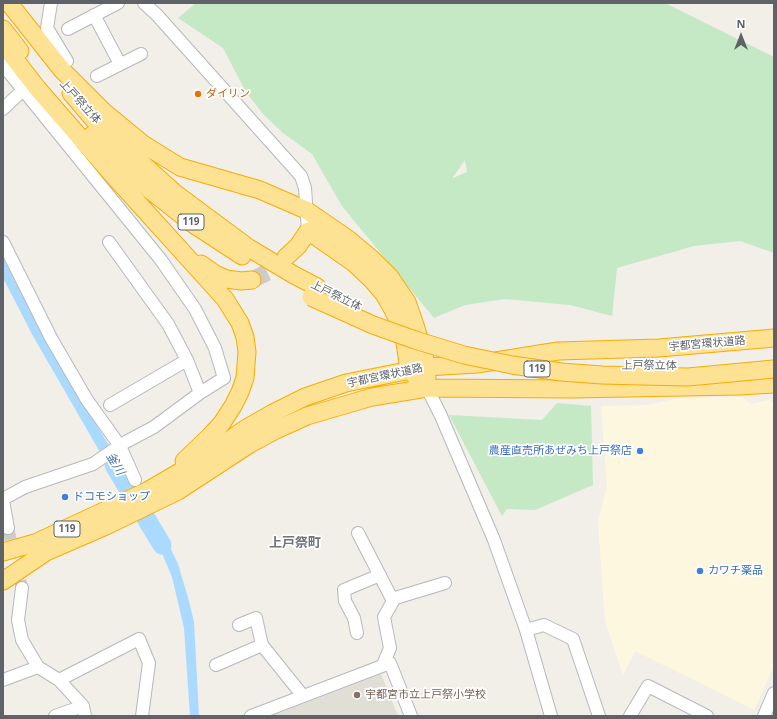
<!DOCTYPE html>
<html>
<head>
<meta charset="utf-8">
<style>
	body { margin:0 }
	#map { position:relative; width:777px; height:719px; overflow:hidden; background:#f1efe8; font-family:"Noto Sans",sans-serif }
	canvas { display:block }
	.frame { position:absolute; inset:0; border:4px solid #5f6368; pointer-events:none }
	.north { position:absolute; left:721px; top:16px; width:40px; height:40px; -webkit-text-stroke:3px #fff; paint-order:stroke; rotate:0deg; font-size:11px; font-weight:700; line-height:16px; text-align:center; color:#5f6368 }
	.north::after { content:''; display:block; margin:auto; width:14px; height:18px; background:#5f6368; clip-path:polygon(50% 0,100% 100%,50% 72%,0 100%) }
</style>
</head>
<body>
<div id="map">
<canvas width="777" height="719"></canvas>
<div class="frame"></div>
<div class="north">N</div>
</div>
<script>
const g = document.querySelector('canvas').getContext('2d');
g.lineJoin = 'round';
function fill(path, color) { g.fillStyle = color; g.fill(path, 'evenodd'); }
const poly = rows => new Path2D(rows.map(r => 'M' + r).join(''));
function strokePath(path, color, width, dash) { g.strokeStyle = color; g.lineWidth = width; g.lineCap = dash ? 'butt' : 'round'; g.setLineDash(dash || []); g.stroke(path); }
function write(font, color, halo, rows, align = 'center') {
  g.font = font + ' "Noto Sans","Noto Sans JP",sans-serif'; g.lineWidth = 3.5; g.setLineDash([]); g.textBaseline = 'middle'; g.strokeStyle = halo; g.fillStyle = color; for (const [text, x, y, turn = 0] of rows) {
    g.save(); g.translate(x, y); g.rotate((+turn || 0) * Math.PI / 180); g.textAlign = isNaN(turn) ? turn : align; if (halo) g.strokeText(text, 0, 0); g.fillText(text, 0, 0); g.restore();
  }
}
const commercial = poly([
	[743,397,751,404,770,400,774,405,774,666,754,710,635,651,623,675,605,621,598,522,607,485,601,406,647,405,681,398]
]);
const education = poly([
	[381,674,398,716,271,716]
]);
const green = poly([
	[196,3,665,3,774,57,774,253,740,241,694,246,617,268,612,316,570,305,505,299,465,305,434,318,342,206,312,154,283,133,263,114,246,92,223,48,178,18],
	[465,160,467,172,453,178,453,177],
	[557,403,591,406,593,485,535,510,507,509,502,516,449,415,542,420]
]);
const water = poly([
	[3,258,46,342,110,447,101,454,33,336,3,278],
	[115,456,132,484,121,490,105,462],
	[154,521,169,545,178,564,189,601,194,622,199,716,190,716,184,628,172,577,161,551,145,525]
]);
const river = poly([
	[114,465,162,545]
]);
const minorTunnel = poly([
	[8,528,22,588]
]);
const highwayTunnel = poly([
	[252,280,272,270,286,257]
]);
const minor = poly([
	[51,3,47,28,67,61],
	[144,3,157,15,301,176,305,188,308,231],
	[94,15,120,64],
	[68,29,118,3],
	[3,65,161,260,195,309,215,348,224,378,200,393],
	[97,76,141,54],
	[3,109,23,90],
	[3,242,51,338,87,400,120,446,135,480],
	[427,388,441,416,494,540,526,630,551,716],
	[110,405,187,360],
	[3,499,25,487,93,464,122,444,154,427,200,393,187,360,168,324,109,242],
	[3,501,8,528],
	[358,533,393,601,384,617,390,648,383,665],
	[22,588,18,620,22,640,38,667,59,680,83,706,85,716],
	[392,599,445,583],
	[239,625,256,618,262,645,303,696],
	[526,630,544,625,573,639,599,716],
	[357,633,354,618,345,601,344,590,380,575],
	[216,665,262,645],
	[3,680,38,667],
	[59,680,139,639,149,663,142,716],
	[55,716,83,706],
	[251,716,390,663,411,716],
	[630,716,648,686,707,716],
	[764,716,774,693]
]);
const highway = poly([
	[9,3,62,70,103,111,143,144,180,167,260,190,306,210,348,239,372,259,390,277,407,302,415,325,424,355,426,367,427,378],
	[3,29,20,51],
	[3,44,38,89,111,173,225,299,240,323,245,337,247,352,245,378,240,392,233,406,222,423,210,436,184,461],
	[71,93,94,120,175,193,249,248,294,275,317,287],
	[92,135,150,190,193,224,242,256],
	[286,257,298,246,308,231,354,263,372,280,384,294,392,308,399,322,405,343,409,369,417,378],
	[201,264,215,274,227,279,241,281,252,280],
	[3,552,35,543,147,491,202,459,245,429,273,413,305,397,346,383,426,367,477,364,558,351,659,348,774,338],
	[3,581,46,552,106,526,178,491,250,444,276,430,307,416,372,397,427,388,572,389,739,386,774,384]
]);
const highwayBridge = poly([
	[311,297,373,325,415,340,464,355,512,365,561,372,602,375,641,376,688,377,774,369]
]);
const markers = [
	[198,94,4,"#e8710a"],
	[640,451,4,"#3f7fe0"],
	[65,497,4,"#3f7fe0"],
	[700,571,4,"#3f7fe0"],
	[357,695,4,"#8d6e63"]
];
const shields = [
	[191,222,26],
	[537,369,26],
	[67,529,26]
];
const shieldNames = [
	["119",191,222],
	["119",537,369],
	["119",67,529]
];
const foodNames = [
	["ダイリン",206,94]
];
const streetNames = [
	["上戸祭立体",80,102,48],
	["上戸祭立体",336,296,26],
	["宇都宮環状道路",707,344,-5],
	["上戸祭立体",649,366],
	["宇都宮環状道路",385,376,-12]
];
const shopNames = [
	["農産直売所あぜみち上戸祭店",632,451,"right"],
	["ドコモショップ",73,497],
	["カワチ薬品",708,571]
];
const educationNames = [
	["宇都宮市立上戸祭小学校",365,695]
];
const waterNames = [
	["釜川",115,464,59]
];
const quarterNames = [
	["上戸祭町",295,543]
];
fill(commercial, '#fef7e0');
fill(education, '#e1ded6');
fill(green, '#c5e8c5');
fill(water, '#aadaff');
strokePath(river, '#aadaff', 19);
strokePath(minorTunnel, '#ccccc8', 12, [12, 6]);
strokePath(highwayTunnel, '#ccccc8', 17, [17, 8]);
strokePath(minor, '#b5b8bc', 14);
strokePath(highway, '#f9ab00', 19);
strokePath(minor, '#fff', 12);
strokePath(highway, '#fde293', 17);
strokePath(highwayBridge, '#f9ab00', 19, []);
strokePath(highwayBridge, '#fde293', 17);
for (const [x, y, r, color] of markers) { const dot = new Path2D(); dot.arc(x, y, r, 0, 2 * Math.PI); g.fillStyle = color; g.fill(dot); strokePath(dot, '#fff', 1.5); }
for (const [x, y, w] of shields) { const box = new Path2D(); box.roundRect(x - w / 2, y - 8, w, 16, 3); g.fillStyle = '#fff'; g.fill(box); strokePath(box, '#5f6368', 1); }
write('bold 10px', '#5f6368', null, shieldNames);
write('11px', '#c56008', '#fff', foodNames, 'left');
write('11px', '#5f6368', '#fff', streetNames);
write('11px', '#366cbe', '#fff', shopNames, 'left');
write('11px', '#785e54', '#fff', educationNames, 'left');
write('italic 12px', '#4174aa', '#fff', waterNames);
write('bold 13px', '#70757a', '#fff', quarterNames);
</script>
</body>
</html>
